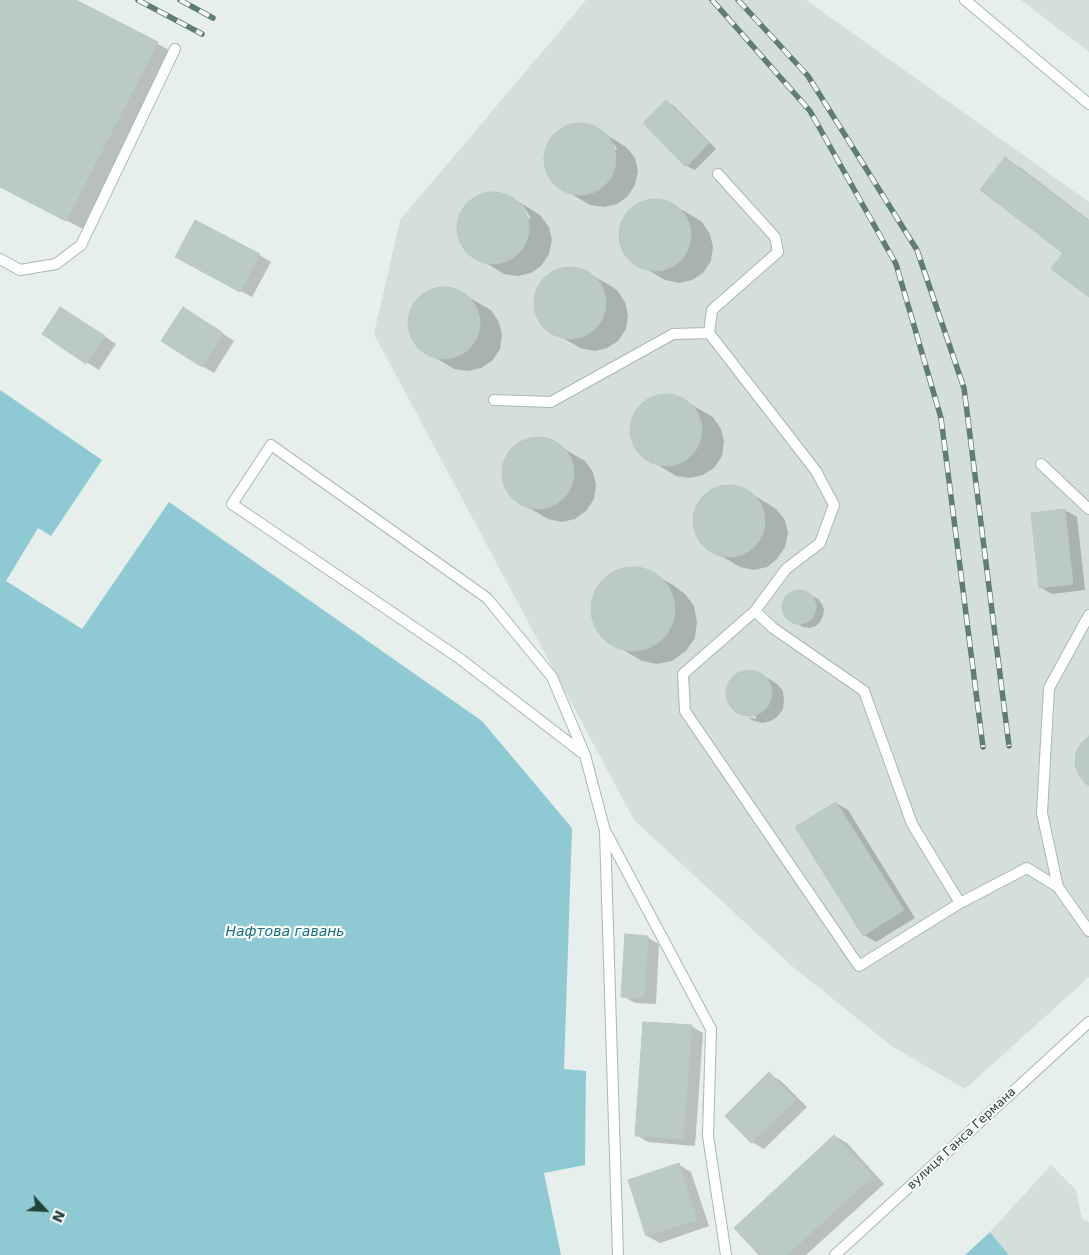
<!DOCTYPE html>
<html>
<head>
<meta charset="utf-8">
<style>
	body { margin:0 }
	#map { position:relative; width:1089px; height:1255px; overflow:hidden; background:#e6efeb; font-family:"DejaVu Sans",sans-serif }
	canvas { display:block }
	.north { position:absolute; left:20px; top:1185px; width:50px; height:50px; -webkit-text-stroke:4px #f7fbf9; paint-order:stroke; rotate:115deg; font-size:14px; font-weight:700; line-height:20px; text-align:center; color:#24423a }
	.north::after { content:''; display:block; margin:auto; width:18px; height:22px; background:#24423a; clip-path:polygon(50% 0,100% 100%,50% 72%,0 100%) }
</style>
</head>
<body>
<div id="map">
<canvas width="1089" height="1255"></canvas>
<div class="north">N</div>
</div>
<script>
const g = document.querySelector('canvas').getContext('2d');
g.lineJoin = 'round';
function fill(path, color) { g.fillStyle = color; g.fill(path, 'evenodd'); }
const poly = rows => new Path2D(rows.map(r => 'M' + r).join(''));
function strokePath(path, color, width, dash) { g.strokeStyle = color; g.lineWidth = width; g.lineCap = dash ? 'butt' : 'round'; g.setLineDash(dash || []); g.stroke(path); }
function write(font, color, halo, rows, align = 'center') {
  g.font = font + ' "DejaVu Sans",sans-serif'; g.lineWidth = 4.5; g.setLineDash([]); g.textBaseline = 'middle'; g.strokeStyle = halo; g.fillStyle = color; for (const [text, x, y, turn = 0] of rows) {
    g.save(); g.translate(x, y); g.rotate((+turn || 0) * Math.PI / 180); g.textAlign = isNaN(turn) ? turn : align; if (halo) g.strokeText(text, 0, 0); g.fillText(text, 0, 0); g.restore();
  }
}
const built = poly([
	[586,0,806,0,1089,202,1089,977,965,1089,893,1047,792,966,634,820,374,334,400,220],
	[1021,0,1089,0,1089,52],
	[1051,1165,1076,1190,1082,1219,1089,1222,1089,1255,1009,1255,990,1232]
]);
const water = poly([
	[0,390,102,460,51,536,38,528,6,581,82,629,169,502,482,721,572,828,564,1069,586,1071,585,1165,544,1173,561,1255,0,1255],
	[990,1232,1009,1255,965,1255]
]);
const shadow = poly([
	[0,0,74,0,173,52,83,229,0,186],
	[666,102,674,106,716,149,695,170,687,166],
	[578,124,592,126,615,140,626,147,635,158,638,171,635,185,627,197,617,204,604,207,590,205,556,185,547,173,545,160,547,146,554,135,565,127],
	[605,136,608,136,617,149,615,150],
	[1005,159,1021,168,1089,220,1089,296,1065,253],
	[492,193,506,195,529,208,540,215,549,227,552,240,549,254,541,266,531,273,518,276,504,274,470,253,462,242,459,229,461,215,468,204,479,196],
	[519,205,522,205,531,218,529,219],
	[654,200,668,202,691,215,702,222,710,234,713,247,711,261,703,273,692,280,680,283,665,280,631,260,623,248,620,236,622,222,629,211,641,203],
	[259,255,271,262,252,297,189,264],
	[569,268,582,270,606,283,617,290,625,302,628,315,626,329,618,341,607,348,595,351,580,348,546,328,538,316,535,304,537,290,544,279,556,271],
	[443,288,456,290,491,310,499,322,502,335,500,349,492,361,481,368,468,371,454,369,420,348,412,337,409,324,411,310,418,299,429,291],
	[72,315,116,344,99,370,43,334],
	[195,316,234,341,214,373,202,366],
	[665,395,678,397,713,417,721,429,724,442,722,456,714,468,703,475,690,478,676,476,642,455,634,444,631,431,633,417,640,406,652,398],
	[537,438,550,440,573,454,585,461,593,472,596,485,594,499,586,511,575,519,562,522,548,519,514,499,506,487,503,474,505,461,512,449,524,441],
	[728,486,742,488,765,502,776,509,785,520,788,533,785,547,777,559,767,567,754,570,740,567,706,547,698,535,694,522,697,509,704,497,715,489],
	[1065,510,1077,517,1085,590,1052,594,1040,587],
	[633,568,650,572,673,585,685,594,694,606,697,622,695,638,686,651,672,661,657,664,642,661,605,639,595,625,592,610,595,594,604,580,618,571],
	[797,591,804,592,809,594,818,599,822,604,824,610,823,616,820,622,816,626,810,628,803,627,789,619,785,615,783,609,784,602,787,597,792,593],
	[749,671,759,673,771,680,778,685,783,691,784,700,783,709,778,716,771,721,763,723,754,721,748,717,756,719,756,716,743,714,743,715,734,709,729,702,727,693,729,685,734,678,741,672],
	[836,803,848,810,915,918,876,942,864,935,797,828],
	[647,937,659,944,656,1004,635,1003,623,996],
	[691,1026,703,1033,695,1146,648,1142,636,1135],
	[769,1074,781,1081,807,1107,764,1149,752,1142],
	[835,1136,847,1143,884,1184,806,1255,760,1255],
	[679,1165,691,1172,709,1226,660,1243,647,1236,630,1181]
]);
const building = poly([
	[0,0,76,0,158,42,66,221,0,187,0,0],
	[666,100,709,143,686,167,643,123,666,100],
	'544 159a36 36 0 1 1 72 0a36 36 0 1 1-72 0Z',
	[1005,157,1089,221,1089,297,1051,269,1063,253,980,190,1005,157],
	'457 228a36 36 0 1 1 72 0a36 36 0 1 1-72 0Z',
	'619 235a36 36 0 1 1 72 0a36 36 0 1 1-72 0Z',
	[195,220,260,254,240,292,175,257,195,220],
	'534 303a36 36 0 1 1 72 0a36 36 0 1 1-72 0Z',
	'408 323a36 36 0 1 1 72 0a36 36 0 1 1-72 0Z',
	[60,307,105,336,86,364,42,334,60,307],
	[183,307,223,333,202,367,161,341,183,307],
	'630 430a36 36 0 1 1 72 0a36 36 0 1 1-72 0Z',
	'502 473a36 36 0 1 1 72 0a36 36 0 1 1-72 0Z',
	'693 521a36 36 0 1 1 72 0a36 36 0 1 1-72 0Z',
	[1065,509,1073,584,1039,588,1031,513,1065,509],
	'591 609a42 42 0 1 1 84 0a42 42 0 1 1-84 0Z',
	'782 607a17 17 0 1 1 34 0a17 17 0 1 1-34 0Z',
	'726 693a23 23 0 1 1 46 0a23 23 0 1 1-46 0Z',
	[1089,736,1089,786,1085,783,1078,774,1075,764,1076,752,1082,742,1089,736],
	[836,802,904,910,863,936,795,827,836,802],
	[625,934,648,936,644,998,621,997,625,934],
	[643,1022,692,1025,683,1139,635,1136,643,1022],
	[769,1072,796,1100,751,1143,725,1116,769,1072],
	[834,1135,873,1176,787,1255,759,1255,734,1228,834,1135],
	[679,1163,697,1220,646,1236,628,1180,679,1163]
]);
const service = poly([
	[965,0,1089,104],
	[718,174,775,237,778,252,712,310,709,333,816,471,834,505,820,543,786,569,755,611,773,628,864,691,912,824,960,903],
	[0,259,20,270,56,264,81,245,175,49],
	[494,400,551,402,673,334,709,333],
	[1041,464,1089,509],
	[755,611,683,674,685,711,859,966,960,903,1027,868,1058,887],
	[1089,615,1049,688,1042,813,1058,887,1089,931],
	[585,755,459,658,232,504,271,445,487,598,552,677,585,755,605,831,618,1255],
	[607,834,711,1029,708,1136,726,1255],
	[835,1255,1089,1022]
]);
const rail = poly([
	[138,0,202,34],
	[180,0,213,18],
	[712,0,810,111,896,264,941,418,983,747],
	[738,0,808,76,917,250,964,388,1009,746]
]);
const streetNames = [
	["вулиця Ганса Германа",962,1139,-43]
];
const waterNames = [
	["Нафтова гавань",285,932]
];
fill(built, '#d4dfda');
fill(water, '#8ec9d4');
fill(shadow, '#0003');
fill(building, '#bbcac4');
strokePath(building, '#b8c9c2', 1);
strokePath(service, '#a8b8b2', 12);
strokePath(service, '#fff', 10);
strokePath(rail, '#5f7d75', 5.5);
strokePath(rail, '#f7fbf9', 4, [11]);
write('12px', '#24423a', '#f7fbf9', streetNames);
write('italic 14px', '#1c6f80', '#f7fbf9', waterNames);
</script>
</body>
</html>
